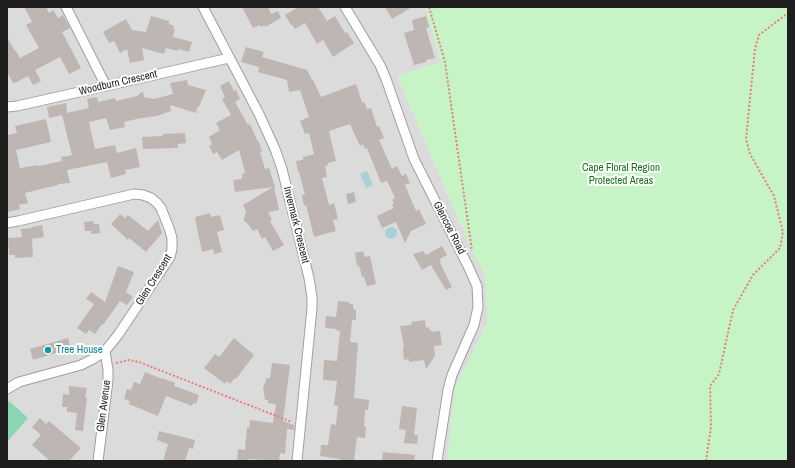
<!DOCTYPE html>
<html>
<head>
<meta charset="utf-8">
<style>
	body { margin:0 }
	#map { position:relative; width:795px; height:468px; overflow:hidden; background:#eeeae5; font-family:"Archivo Narrow",sans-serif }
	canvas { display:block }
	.frame { position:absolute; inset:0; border:8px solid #1e1e1e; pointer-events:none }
</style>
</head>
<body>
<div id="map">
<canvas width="795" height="468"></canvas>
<div class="frame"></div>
</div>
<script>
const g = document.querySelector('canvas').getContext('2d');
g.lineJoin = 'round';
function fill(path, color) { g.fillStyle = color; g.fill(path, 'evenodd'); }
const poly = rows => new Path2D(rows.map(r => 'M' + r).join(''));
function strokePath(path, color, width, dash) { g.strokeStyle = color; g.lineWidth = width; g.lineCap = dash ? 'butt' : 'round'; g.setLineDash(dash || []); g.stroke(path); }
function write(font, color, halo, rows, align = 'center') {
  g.font = font + ' "Archivo Narrow",sans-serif'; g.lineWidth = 4; g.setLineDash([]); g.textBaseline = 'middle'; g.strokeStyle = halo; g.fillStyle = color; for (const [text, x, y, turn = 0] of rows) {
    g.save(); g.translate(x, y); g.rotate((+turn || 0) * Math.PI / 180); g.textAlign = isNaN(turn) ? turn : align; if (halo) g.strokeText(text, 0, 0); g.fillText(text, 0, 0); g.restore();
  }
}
const residential = poly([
	[7,7,425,7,441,62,397,76,472,250,485,274,488,322,455,388,447,461,7,461]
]);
const park = poly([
	[425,7,788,7,788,461,447,461,455,388,488,322,485,274,472,250,397,76,441,62]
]);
const pitch = poly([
	[9,401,28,418,7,442,7,404]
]);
const water = poly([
	[367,171,373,185,366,188,360,174],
	'385 233a6 6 0 1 1 12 0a6 6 0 1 1-12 0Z'
]);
const building = poly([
	[24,7,46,7,49,13,53,10,58,18,63,15,70,28,62,32,81,68,69,74,60,57,35,70,41,81,33,85,28,76,15,83,15,82,13,83,7,72,7,37,15,51,16,51,20,58,39,48,26,25,32,22],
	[242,7,268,7,271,14,278,11,281,18,265,27,265,25,261,27,260,25,253,28],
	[298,7,318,7,327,21,335,16,345,33,347,32,354,43,333,57,323,40,317,44,305,23,295,29,292,25,291,25,285,15],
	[385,7,412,7,392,19],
	[151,16,169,21,169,24,174,26,173,29,175,29,173,37,192,42,189,52,179,49,178,51,166,48,164,54,142,48,144,60,130,63,127,49,120,53,114,41,109,43,103,32,126,19,132,30,146,32],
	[426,16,429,27,426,28,435,58,426,60,426,62,414,65,404,33,414,30,412,20],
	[246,47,264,52,262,57,307,70,312,80,313,80,321,97,356,84,362,102,365,103,367,109,371,108,377,127,379,126,384,138,379,140,392,169,397,166,402,176,406,174,410,183,405,185,416,211,419,209,426,224,411,231,405,243,396,222,382,228,377,216,394,208,392,205,394,204,392,200,395,198,387,181,381,183,367,148,365,149,363,144,360,146,350,124,329,131,336,161,328,163,328,165,325,166,327,177,322,178,329,205,334,203,338,219,333,220,336,231,314,237,306,205,304,206,302,195,305,195,299,172,298,172,296,161,303,160,303,157,314,154,309,133,305,134,300,121,309,117,300,90,289,92,287,80,258,72,259,67,241,62],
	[187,80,188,85,206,90,199,107,198,106,196,113,170,105,171,111,157,116,142,118,141,118,124,122,125,127,110,130,106,118,89,122,95,149,115,145,117,153,136,148,140,167,125,170,126,174,111,178,107,162,67,170,70,183,58,184,58,185,25,193,28,203,19,205,20,209,7,212,7,135,17,133,15,126,46,119,51,142,16,150,20,168,38,165,39,166,62,161,61,157,72,155,62,115,49,118,47,107,66,103,67,113,89,108,87,99,97,97,98,102,115,98,116,101,137,96,143,91,144,97,154,99,173,94,170,83],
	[229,81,234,91,236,90,240,99,235,102,248,125,250,124,258,142,259,142,262,151,260,152,265,169,269,168,275,187,274,187,279,210,268,212,272,220,270,221,284,245,273,251,265,237,262,239,257,229,253,231,248,224,244,221,244,219,246,211,243,205,273,187,235,192,233,180,242,179,242,175,245,172,239,150,222,160,217,152,213,154,209,146,212,144,209,137,220,130,216,123,231,115,222,99,225,97,220,86],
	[185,133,186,143,178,144,178,148,143,149,142,137,163,136,163,134],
	[354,192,356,202,348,204,346,194],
	[210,213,211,217,220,215,224,230,217,232,222,252,214,254,213,249,202,252,196,224,196,223,195,217],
	[120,214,125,218,128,215,148,231,158,220,162,233,146,252,129,238,128,240,111,224],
	[93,221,94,224,99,224,100,233,91,234,91,231,85,231,84,222],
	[42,225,44,237,32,239,33,257,15,258,15,255,9,255,8,238,22,237,21,229,32,228,32,227],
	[442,246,447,255,440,259,441,262,440,263,452,287,446,290,431,265,422,270,413,254,423,251,426,255],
	[363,251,365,257,370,256,376,284,367,286,364,277,362,277,360,268,359,268,359,265,357,266,355,253],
	[118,266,134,272,126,292,133,297,127,305,120,301,103,325,102,324,95,334,89,330,86,334,77,328,94,304,86,299,91,292,105,302],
	[338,301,349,302,349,304,353,304,353,309,356,310,356,320,352,320,350,342,358,343,354,398,369,400,368,410,365,410,364,426,366,427,365,438,357,437,354,461,340,461,340,459,320,456,321,445,328,445,331,424,336,425,338,406,334,405,337,381,323,380,324,360,337,361,340,331,336,330,336,329,325,328,326,316,336,317],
	[425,320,426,328,429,327,430,331,432,331,432,332,440,331,442,345,434,346,435,356,426,369,424,360,409,362,409,359,404,360,403,350,403,347,404,347,400,326,412,325,411,322],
	[68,338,70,347,68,347,69,349,33,360,30,349],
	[234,338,254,355,236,379,235,378,230,384,227,381,225,384,204,368,215,354,219,357],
	[272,363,290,365,283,421,294,425,294,430,287,429,285,454,280,453,279,461,265,461,265,460,248,459,248,461,237,460,238,449,245,450,247,427,249,428,250,420,273,423,276,404,268,403,268,400,265,400,263,388,267,378,270,378],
	[145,372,162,379,162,378,175,383,174,386,199,395,196,404,193,403,192,406,166,396,158,416,129,404,130,401,124,399,127,389,131,390,134,382,140,384],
	[69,386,87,388,85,397,87,398,83,431,75,430,77,413,67,412,67,407,62,407,63,394,69,395],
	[402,406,417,408,414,435,418,435,417,444,404,443,406,430,399,429],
	[40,418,46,424,49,421,81,448,69,461,50,461,32,445,41,435,32,427],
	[159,431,195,440,193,449,189,448,185,461,163,461,168,444,157,440],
	[383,452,415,455,414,461,382,461]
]);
const path = poly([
	[429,7,445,62,472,251],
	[116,363,129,360,139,362,292,422],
	[706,461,711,427,710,386,719,374,733,310,753,275,780,248,783,232,774,196,750,154,746,139,755,49,759,35,788,13]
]);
const street = poly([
	[66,7,106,86],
	[203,7,259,114,275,149,282,169,309,278,312,297,312,308,297,461],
	[345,7,380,65,386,79,414,159,468,266,477,286,478,307,474,325,452,375,448,390,437,461],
	[7,107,17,106,106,86,229,58],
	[7,223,18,221,134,194,143,195,151,198,157,203,161,208,169,228,172,238,172,249,170,257,118,335,105,351,93,359,81,365,19,382,7,389],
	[98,461,108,380,108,370,105,351]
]);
const markers = [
	[48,350,4,"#0f9aa8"]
];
const streetNames = [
	["Woodburn Crescent",118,83,-13],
	["Invermark Crescent",296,225,76],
	["Glencoe Road",449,228,63],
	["Glen Crescent",154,280,-58],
	["Glen Avenue",104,406,-83]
];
const parkNames = [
	["Cape Floral Region",621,168],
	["Protected Areas",621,181]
];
const cultureNames = [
	["Tree House",56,350]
];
fill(residential, '#dcdbdb');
fill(park, '#c6f4c6');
fill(pitch, '#8ad5b3');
fill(water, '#a9d0d7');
fill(building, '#beb6b2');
strokePath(street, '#9f9f9f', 11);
strokePath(path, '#eb7c78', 2, [2, 2]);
strokePath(street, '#fff', 9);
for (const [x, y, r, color] of markers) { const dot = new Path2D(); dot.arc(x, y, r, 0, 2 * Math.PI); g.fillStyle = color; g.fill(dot); strokePath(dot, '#fff', 1.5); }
write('11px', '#1e1e1e', '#fff', streetNames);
write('11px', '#177118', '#fff', parkNames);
write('11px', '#0d838f', '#fff', cultureNames, 'left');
</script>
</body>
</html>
